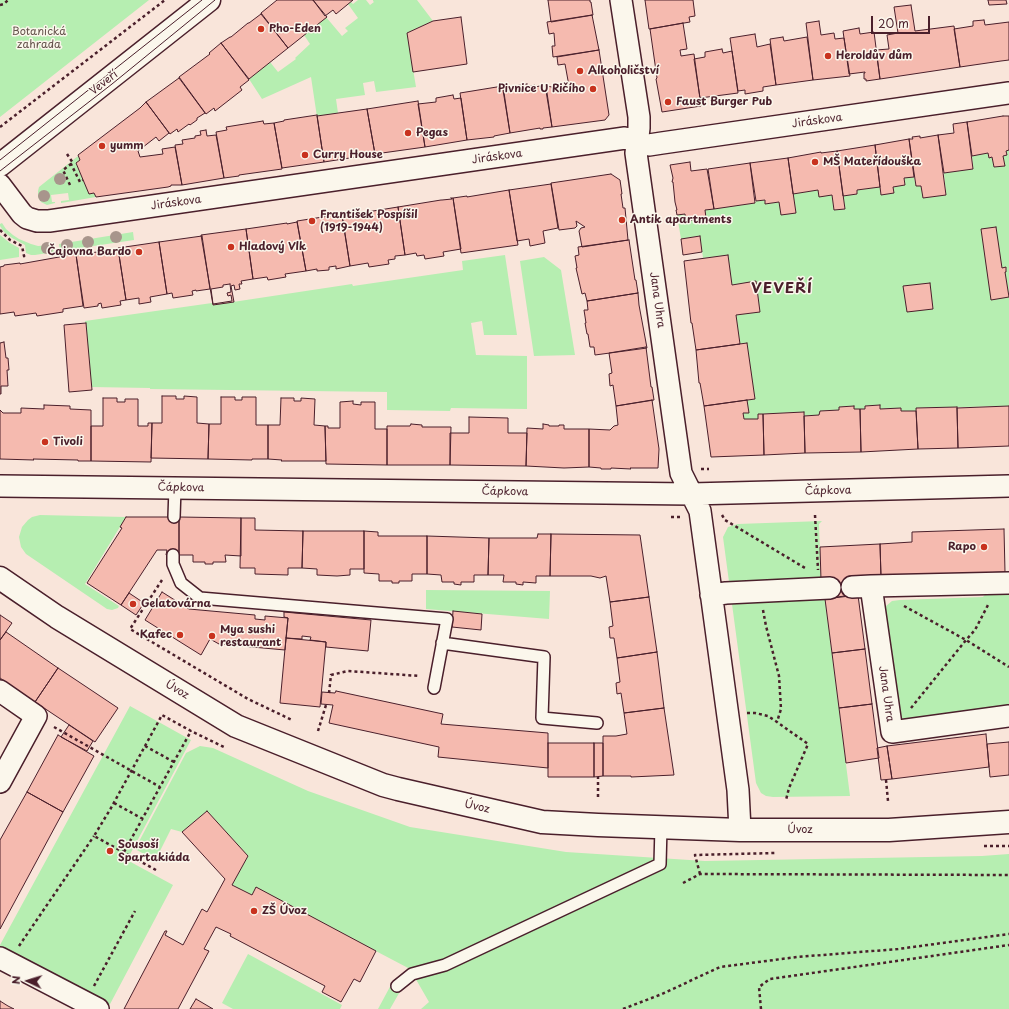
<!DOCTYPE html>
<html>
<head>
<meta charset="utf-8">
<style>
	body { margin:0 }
	#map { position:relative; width:1009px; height:1009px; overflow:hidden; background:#f9e5da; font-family:"Playpen Sans",sans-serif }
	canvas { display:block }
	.north { position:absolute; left:8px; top:961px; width:40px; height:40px; -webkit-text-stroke:3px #fbf7ec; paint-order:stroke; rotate:274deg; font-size:11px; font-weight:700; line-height:16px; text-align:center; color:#4a1f2b }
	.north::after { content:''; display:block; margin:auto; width:14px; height:18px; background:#4a1f2b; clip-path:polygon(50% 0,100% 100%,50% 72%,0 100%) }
	.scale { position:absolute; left:871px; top:16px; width:59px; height:18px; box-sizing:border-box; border:2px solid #4a1f2b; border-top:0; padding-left:5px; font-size:12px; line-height:14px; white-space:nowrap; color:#4a1f2b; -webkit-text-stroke:3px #fbf7ec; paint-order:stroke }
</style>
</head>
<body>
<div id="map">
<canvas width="1009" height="1009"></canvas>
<div class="north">N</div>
<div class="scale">20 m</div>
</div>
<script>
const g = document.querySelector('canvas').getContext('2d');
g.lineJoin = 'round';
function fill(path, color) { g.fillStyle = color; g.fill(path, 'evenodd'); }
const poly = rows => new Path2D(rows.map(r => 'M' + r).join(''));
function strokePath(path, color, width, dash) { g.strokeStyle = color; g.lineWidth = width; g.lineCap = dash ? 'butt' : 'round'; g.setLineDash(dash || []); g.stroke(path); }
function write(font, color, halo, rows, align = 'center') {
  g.font = font + ' "Playpen Sans",sans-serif'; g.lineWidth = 3; g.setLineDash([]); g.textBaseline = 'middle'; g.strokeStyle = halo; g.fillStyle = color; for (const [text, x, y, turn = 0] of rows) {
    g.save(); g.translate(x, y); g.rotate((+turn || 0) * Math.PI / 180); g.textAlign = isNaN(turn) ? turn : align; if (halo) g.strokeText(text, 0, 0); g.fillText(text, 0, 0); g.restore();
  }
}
const green = poly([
	[0,0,149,0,0,117],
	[358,0,366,0,370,5,374,2,373,1,373,0,417,0,433,21,407,33,416,87,376,92,374,81,363,83,365,95,336,99,338,113,317,117,311,77,262,99,249,79,270,62,278,72,296,59,295,58,310,44,304,35,326,17,342,36,348,31,345,28,358,18,348,4,351,2,353,4],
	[1009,150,1009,406,916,408,916,411,901,411,901,408,880,409,880,405,866,406,865,409,854,409,854,406,840,407,839,410,820,411,819,415,804,416,803,412,759,414,758,419,744,419,743,413,749,412,747,400,754,399,740,344,736,315,760,312,756,282,732,285,728,256,703,258,700,236,681,239,677,215,685,214,686,221,705,210,743,205,755,203,756,201,765,200,765,204,779,202,796,212,793,194,818,190,832,195,834,210,845,209,843,196,857,194,857,190,880,187,881,195,893,187,905,185,904,178,914,177,916,186,921,186,923,198,946,195,944,173,973,169,972,156,988,153,989,158,992,157,994,167,1004,166,1003,156,1007,155,1006,151],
	[78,156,80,160,76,163,85,184,94,193,96,197,61,203,61,201,69,200,68,193,51,195,52,202,55,202,55,203,47,205,41,202,39,199,38,195,38,191,39,187],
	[2,223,6,229,13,235,19,239,31,244,38,246,53,245,54,252,35,255,31,255,26,253,25,245,12,238,4,232,0,226,0,224],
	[133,232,134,240,60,251,59,244],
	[0,235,10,243,19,248,19,257,0,260],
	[505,255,517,335,484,335,482,321,471,323,476,355,527,356,527,409,451,408,450,411,387,410,387,392,150,389,150,388,91,387,85,321,212,303,213,305,352,284,353,286,463,270,462,261],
	[544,257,561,270,575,355,534,356,520,261],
	[40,515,126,517,85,584,119,606,118,608,112,610,107,609,26,554,21,547,19,537,22,527,28,520,32,517],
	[822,521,819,524,821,580,825,599,850,796,773,797,766,796,761,793,756,783,723,537,728,527,738,524],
	[1009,589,1009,711,905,722,898,720,883,614,886,606,892,601,900,600,983,597,989,590],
	[426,590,550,591,549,619,426,609],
	[130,706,191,740,127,860,173,885,109,1006,0,946,0,945],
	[200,746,213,748,308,791,410,827,566,852,705,861,982,856,1009,854,1009,1009,421,1009,429,1002,410,969,256,888,252,895,232,885,248,856,207,811,182,832,171,829,159,853,153,859,135,849,186,753],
	[248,954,342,1005,340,1009,233,1009,222,1003],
	[392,983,402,988,390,1009,378,1009]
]);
const building = poly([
	[277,0,313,0,327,17,288,48,261,13,277,0],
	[313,0,353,0,336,14,333,10,325,16,313,0],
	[548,0,590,0,590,2,591,2,593,15,551,22,548,0],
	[645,0,693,0,695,16,689,17,690,22,649,29,645,0],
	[988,0,1006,0,1007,4,989,5,988,0],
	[911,5,915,31,954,26,960,67,880,79,876,50,889,49,887,35,898,33,894,7,911,5],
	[261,14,288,48,249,79,221,43,230,37,231,37,248,23,249,23,261,14],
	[592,15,599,50,553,57,552,46,555,46,554,33,549,34,547,22,592,15],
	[461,17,467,64,413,72,407,33,433,21,461,17],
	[984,20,985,25,1009,22,1009,60,1001,61,960,67,954,29,973,26,973,21,984,20],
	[819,21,821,35,834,33,835,39,844,38,850,76,813,80,806,23,819,21],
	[683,23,687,49,680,50,681,56,694,54,701,106,662,112,656,79,657,78,650,29,683,23],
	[859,28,860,34,874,32,880,79,866,81,866,79,864,79,864,73,865,73,865,72,849,74,843,31,859,28],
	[755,34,757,47,770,44,776,85,763,87,763,91,745,94,745,90,738,91,730,38,755,34],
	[783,37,784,41,807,37,813,80,776,85,770,39,783,37],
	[221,43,249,80,240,87,242,90,215,111,214,108,206,114,179,77,210,54,209,53,221,43],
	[722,49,723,53,732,51,738,93,700,98,694,59,705,57,705,52,722,49],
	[599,50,609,115,605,120,552,127,546,86,552,87,553,92,565,90,569,86,565,64,558,65,557,57,599,50],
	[179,78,205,113,197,118,197,120,190,125,189,124,178,132,177,129,170,134,146,102,179,78],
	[527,84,527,87,535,85,535,87,545,85,552,127,543,128,543,129,540,129,540,128,510,133,503,90,509,89,508,87,527,84],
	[503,86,510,133,494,136,494,137,467,140,460,93,503,86],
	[453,95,454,99,461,98,467,140,425,147,418,104,436,102,436,98,453,95],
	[418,101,425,147,375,154,367,109,418,101],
	[146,102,169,133,159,141,156,137,138,151,140,157,163,154,162,149,175,147,182,185,171,185,171,186,168,187,96,197,94,193,89,194,76,163,80,160,78,155,140,108,146,102],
	[367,109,375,154,324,162,317,116,367,109],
	[317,115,324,162,282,168,274,123,284,121,284,120,317,115],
	[1003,116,1009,116,1009,150,1006,151,1007,155,1003,156,1005,166,994,167,992,157,989,158,988,153,972,156,967,122,1003,116],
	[263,121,264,124,274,123,282,169,239,175,239,176,224,178,216,132,227,130,226,127,263,121],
	[967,122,973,169,944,173,938,135,954,133,953,124,967,122],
	[206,130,207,136,216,135,224,178,182,185,175,145,183,144,182,140,195,138,195,136,201,135,200,131,206,130],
	[938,135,946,195,923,198,921,186,916,186,909,139,913,139,912,137,920,136,920,138,938,135],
	[909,139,914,177,904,178,905,185,893,187,894,193,881,195,875,145,909,139],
	[875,145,880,187,857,190,857,194,843,196,837,151,875,145],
	[837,151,845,209,834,210,832,195,819,197,818,190,793,194,788,158,821,152,821,153,837,151],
	[788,158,796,213,781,215,779,202,765,204,765,200,756,201,750,163,788,158],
	[690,162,691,171,707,169,714,209,705,210,706,218,686,221,685,214,677,215,676,210,677,210,675,202,673,182,672,182,673,178,670,165,690,162],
	[750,163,755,203,714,209,708,169,750,163],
	[611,174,620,180,622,194,621,194,623,208,625,208,628,240,582,247,579,231,581,228,585,227,576,221,577,226,575,228,559,230,551,183,611,174],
	[551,184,558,228,543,231,545,243,530,246,529,239,517,241,509,190,551,184],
	[509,190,518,245,461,253,453,198,467,196,467,197,509,190],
	[451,198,453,198,461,249,443,252,444,256,425,259,424,255,417,256,416,253,405,255,398,207,441,200,442,200,452,199,451,198],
	[398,207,405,255,395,256,395,259,388,260,389,264,369,267,368,263,350,266,342,216,398,207],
	[342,214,350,266,336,269,336,266,329,267,329,270,317,271,317,269,306,271,297,221,342,214],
	[297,222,306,271,285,274,286,277,268,280,267,277,253,279,246,229,287,223,287,224,297,222],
	[996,227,1002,268,1006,267,1006,272,1005,272,1009,297,991,300,981,229,996,227],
	[246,229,253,279,241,281,242,284,239,284,240,289,235,290,234,285,231,286,234,302,213,305,201,235,246,229],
	[230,284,231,292,227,293,228,296,231,295,232,301,213,304,211,289,223,287,223,285,230,284],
	[202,236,210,289,196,291,196,290,192,291,193,295,173,298,172,293,167,294,159,242,202,236],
	[700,236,702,252,683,255,681,239,700,236],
	[629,240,635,280,636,280,638,293,587,301,585,293,582,294,576,268,577,268,575,256,579,255,578,247,629,240],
	[159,242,167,294,150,297,151,302,139,304,139,298,126,300,118,248,159,242],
	[118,249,126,300,120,301,121,305,102,308,101,303,98,304,98,306,84,308,76,255,118,249],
	[76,254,83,306,63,309,63,312,37,316,36,313,15,316,14,312,0,314,0,267,4,266,4,265,20,263,20,264,76,254],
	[728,255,732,285,756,281,760,312,736,315,740,344,696,350,692,323,691,323,684,261,728,255],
	[930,283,933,309,907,312,903,286,930,283],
	[638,293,639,305,647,348,595,355,594,347,590,347,588,334,587,334,585,323,586,323,584,310,588,310,587,301,638,293],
	[86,323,92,390,69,392,64,325,86,323],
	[4,342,6,358,8,358,9,370,7,370,8,386,1,386,1,394,0,394,0,343,4,342],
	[747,343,755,399,704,406,700,383,699,383,696,350,747,343],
	[646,347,651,387,652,387,654,400,616,406,613,385,610,386,609,374,612,373,609,353,646,347],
	[162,396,176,396,176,399,184,399,184,396,197,397,197,423,209,424,208,459,151,458,152,423,162,423,162,396],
	[221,397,235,397,235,400,242,400,242,397,256,397,256,425,268,425,268,459,252,459,252,460,208,459,209,424,221,424,221,397],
	[103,398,117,398,117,402,125,402,125,399,138,399,138,426,148,426,148,423,152,423,151,462,91,461,91,426,103,426,103,398],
	[281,398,294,398,294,401,301,401,301,398,315,399,314,425,325,426,326,461,281,461,282,460,268,459,268,425,280,425,281,398],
	[652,400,659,449,658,468,630,468,631,469,611,468,611,469,601,469,601,468,589,467,589,429,610,430,614,426,618,425,616,406,652,400],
	[747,400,749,413,743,413,744,419,758,419,758,414,763,414,764,455,711,457,704,406,747,400],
	[353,401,353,404,361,405,361,402,375,402,375,429,387,429,387,465,326,464,325,426,328,426,328,428,340,428,340,402,353,401],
	[44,405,70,406,70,409,91,410,91,461,78,461,78,460,33,459,34,460,0,459,0,410,3,413,21,413,21,408,44,409,44,405],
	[880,405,880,409,901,408,901,411,916,411,918,449,861,452,860,409,865,409,865,406,880,405],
	[854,406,854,409,860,409,861,452,805,453,804,416,819,415,820,411,839,410,839,407,854,406],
	[1009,406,1009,446,958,448,957,408,1009,406],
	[957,407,958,448,918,449,916,408,957,407],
	[804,412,805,453,764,455,763,414,804,412],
	[469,417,508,418,508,433,527,433,526,466,450,465,450,433,469,433,469,417],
	[411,424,422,425,422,427,451,427,450,465,387,465,387,426,410,426,411,424],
	[543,424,549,425,549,426,559,426,559,425,564,425,564,429,589,429,589,467,564,468,526,466,527,428,543,429,543,424],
	[126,517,179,517,179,555,166,555,167,550,157,550,121,605,87,583,122,528,120,527,126,517],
	[179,517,241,518,241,556,225,555,226,562,213,562,213,564,205,564,205,562,193,562,193,555,179,555,179,517],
	[241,518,255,518,255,530,303,531,302,568,288,568,288,575,255,574,255,568,240,568,241,518],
	[1004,529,1005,572,881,577,880,544,912,542,912,532,1004,529],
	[303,531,364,531,364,569,350,569,350,575,337,576,317,575,317,569,302,568,303,531],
	[364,531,378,532,378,536,427,536,427,574,412,574,412,581,399,581,399,583,392,583,392,581,379,581,379,574,364,573,364,531],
	[538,534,551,534,550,576,536,576,536,583,523,582,523,585,516,584,516,582,503,582,504,575,488,575,489,538,537,538,538,534],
	[551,534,640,535,649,597,610,602,606,576,600,578,591,576,550,576,551,534],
	[427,536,489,538,488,575,474,575,474,582,461,582,461,585,454,584,454,582,442,582,441,575,427,574,427,536],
	[880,544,881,577,852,595,830,598,821,580,820,547,880,544],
	[162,592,189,609,255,615,255,619,265,620,265,616,288,618,285,650,219,644,210,639,201,655,145,620,162,592],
	[129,593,144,603,136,615,121,605,129,593],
	[858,595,865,649,832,653,825,599,858,595],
	[649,597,657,652,617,658,614,638,610,638,609,627,613,626,610,602,649,597],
	[453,611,482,614,481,630,452,627,453,611],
	[284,612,371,620,368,651,326,647,326,642,310,640,311,637,302,636,302,639,286,638,288,618,284,617,284,612],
	[0,615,12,623,0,640,0,615],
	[6,632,58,668,35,702,0,678,0,640,6,632],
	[286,638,326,642,320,707,280,703,286,638],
	[865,649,872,704,839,708,832,653,865,649],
	[657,652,664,708,624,713,621,693,617,694,616,683,620,682,617,658,657,652],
	[58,668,118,708,95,742,35,702,58,668],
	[336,691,443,714,441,724,548,733,548,768,438,757,439,747,329,723,333,705,321,704,322,692,335,693,336,691],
	[872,704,879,758,846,763,839,708,872,704],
	[664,708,674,775,631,777,631,776,603,776,603,736,616,736,627,734,624,713,664,708],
	[69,725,93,741,87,751,61,737,69,725],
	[986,734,989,767,892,779,887,746,986,734],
	[58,735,94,756,63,812,27,792,58,735],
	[1009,742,1009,775,990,777,987,744,1009,742],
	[548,743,594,743,594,777,548,777,548,743],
	[594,743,603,743,603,776,594,777,594,743],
	[887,746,892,779,881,780,877,748,887,746],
	[27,792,63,812,0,929,0,840,27,792],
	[207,811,248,856,232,885,252,895,256,887,376,951,360,982,354,979,341,1002,322,992,325,986,230,936,231,934,216,927,204,949,209,951,178,1009,124,1009,165,931,167,931,165,935,183,945,202,909,207,912,225,879,182,832,207,811],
	[196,999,213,1009,190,1009,196,999],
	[0,1001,8,1006,14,1009,0,1009,0,1001]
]);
const path = poly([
	[0,5,4,4,8,0],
	[0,127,165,0],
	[67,154,73,163,71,164,80,182,83,180],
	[70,185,63,170,71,164],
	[0,230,10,240,22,246,24,256,27,259],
	[701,469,709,469],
	[722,515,725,520,805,568],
	[815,515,818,570],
	[671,517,681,517],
	[162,580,130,629,248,699,292,720],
	[904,606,966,640,1009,667],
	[763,610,766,626,779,676,781,709,777,722],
	[329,693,331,675,348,671,420,676],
	[911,708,966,640,975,630,989,603],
	[747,713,755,713,768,716,777,722,808,744,789,788,786,800],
	[54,727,160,787],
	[318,731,326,705],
	[145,746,174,762],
	[886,780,888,801],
	[598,797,598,777],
	[114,803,143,819],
	[984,846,1009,846],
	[124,852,191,731],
	[156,870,94,836,111,808,162,715,191,731,226,748],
	[700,874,695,855,775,853],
	[683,883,700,874,1009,875],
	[19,946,94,836],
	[94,986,135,911],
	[623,1009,662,994,720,967,797,957,898,949,1009,934],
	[761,1009,759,987,770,979,1009,945]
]);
const lane = poly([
	[174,517,175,488],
	[173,555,173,564,181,583,200,598,447,619,434,688],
	[442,643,544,657,542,718,597,723],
	[397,986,412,974,445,965,660,864,661,827]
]);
const street = poly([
	[621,0,639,117,639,128,636,153,681,473,700,511,738,790,740,830],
	[0,185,22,214,27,218,37,221,49,221,625,138,649,145,662,143,1009,93],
	[0,486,691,494,1009,486],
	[1009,583,871,586,892,732,1009,716],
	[852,587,871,586],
	[711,595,726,593,830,588],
	[0,691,36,716,0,782],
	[0,958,98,1009]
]);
const secondary = poly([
	[0,165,209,0],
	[0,578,57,617,236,726,383,785,398,789,542,822,598,825,740,830,889,830,1009,822]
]);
const tram = poly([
	[0,160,202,0],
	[0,171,112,84,215,0]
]);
const trees = [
	[60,179],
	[44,196],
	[116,237],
	[88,242],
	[67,245],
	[47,248]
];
const markers = [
	[261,29,4,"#c8321e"],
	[828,56,4,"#c8321e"],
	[580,71,4,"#c8321e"],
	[593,89,4,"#c8321e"],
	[668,102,4,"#c8321e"],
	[408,133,4,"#c8321e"],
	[102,146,4,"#c8321e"],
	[305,155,4,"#c8321e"],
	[815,162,4,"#c8321e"],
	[622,220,4,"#c8321e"],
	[312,221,4,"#c8321e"],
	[231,247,4,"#c8321e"],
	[139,252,4,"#c8321e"],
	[45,442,4,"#c8321e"],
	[984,547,4,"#c8321e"],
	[133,604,4,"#c8321e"],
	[180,635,4,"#c8321e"],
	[212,636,4,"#c8321e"],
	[110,851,4,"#c8321e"],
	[254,911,4,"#c8321e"]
];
const poiNames = [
	["Pho-Eden",269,29],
	["Heroldův dům",836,56],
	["Alkoholičství",588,71],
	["Pivnice U Ričího",585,89,"right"],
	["Faust Burger Pub",676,102],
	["Pegas",416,133],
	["yumm",110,146],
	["Curry House",313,155],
	["MŠ Mateřídouška",823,162],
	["František Pospíšil",320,215],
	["(1919-1944)",320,228],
	["Antik apartments",630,220],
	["Hladový Vlk",239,247],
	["Čajovna Bardo",131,252,"right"],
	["Tivoli",53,442],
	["Rapo",976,547,"right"],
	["Gelatovárna",141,604],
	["Mya sushi",220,630],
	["restaurant",220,643],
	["Kafec",172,635,"right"],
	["Sousoší",118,845],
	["Spartakiáda",118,858],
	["ZŠ Úvoz",262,911]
];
const parkNames = [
	["Botanická",39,32],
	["zahrada",39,45]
];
const streetNames = [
	["Veveří",104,83,-38],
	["Jiráskova",817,121,-8],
	["Jiráskova",497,157,-8],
	["Jiráskova",176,203,-8],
	["Jana Uhra",657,300,82],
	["Čápkova",181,488,1],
	["Čápkova",828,491,-1],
	["Čápkova",505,492,1],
	["Úvoz",177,690,31],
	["Jana Uhra",886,694,82],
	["Úvoz",477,807,13],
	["Úvoz",800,830]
];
const districtNames = [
	["VEVEŘÍ",782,289]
];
fill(green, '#b6eeb1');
fill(building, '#f5baaf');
strokePath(building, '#4a1f2b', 1);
strokePath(lane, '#4a1f2b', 14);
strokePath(street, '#4a1f2b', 24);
strokePath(secondary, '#4a1f2b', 25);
strokePath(path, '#4a1f2b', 2.5, [3, 3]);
strokePath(lane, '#fbf7ec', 11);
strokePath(street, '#fbf7ec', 21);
strokePath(secondary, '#fbf7ec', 22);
strokePath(tram, '#4a1f2b', 1);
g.fillStyle = '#a8958c';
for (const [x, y] of trees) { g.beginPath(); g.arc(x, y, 6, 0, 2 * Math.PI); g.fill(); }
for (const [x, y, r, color] of markers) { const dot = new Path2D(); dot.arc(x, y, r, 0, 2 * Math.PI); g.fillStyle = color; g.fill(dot); strokePath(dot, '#fbf7ec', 1.5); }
write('bold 11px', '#4a1f2b', '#fbf7ec', poiNames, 'left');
write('11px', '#65534c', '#fbf7ec', parkNames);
write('11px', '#4a1f2b', '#fbf7ec', streetNames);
g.letterSpacing = '1px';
write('bold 15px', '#4a1f2b', '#fbf7ec', districtNames);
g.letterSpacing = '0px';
</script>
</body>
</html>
